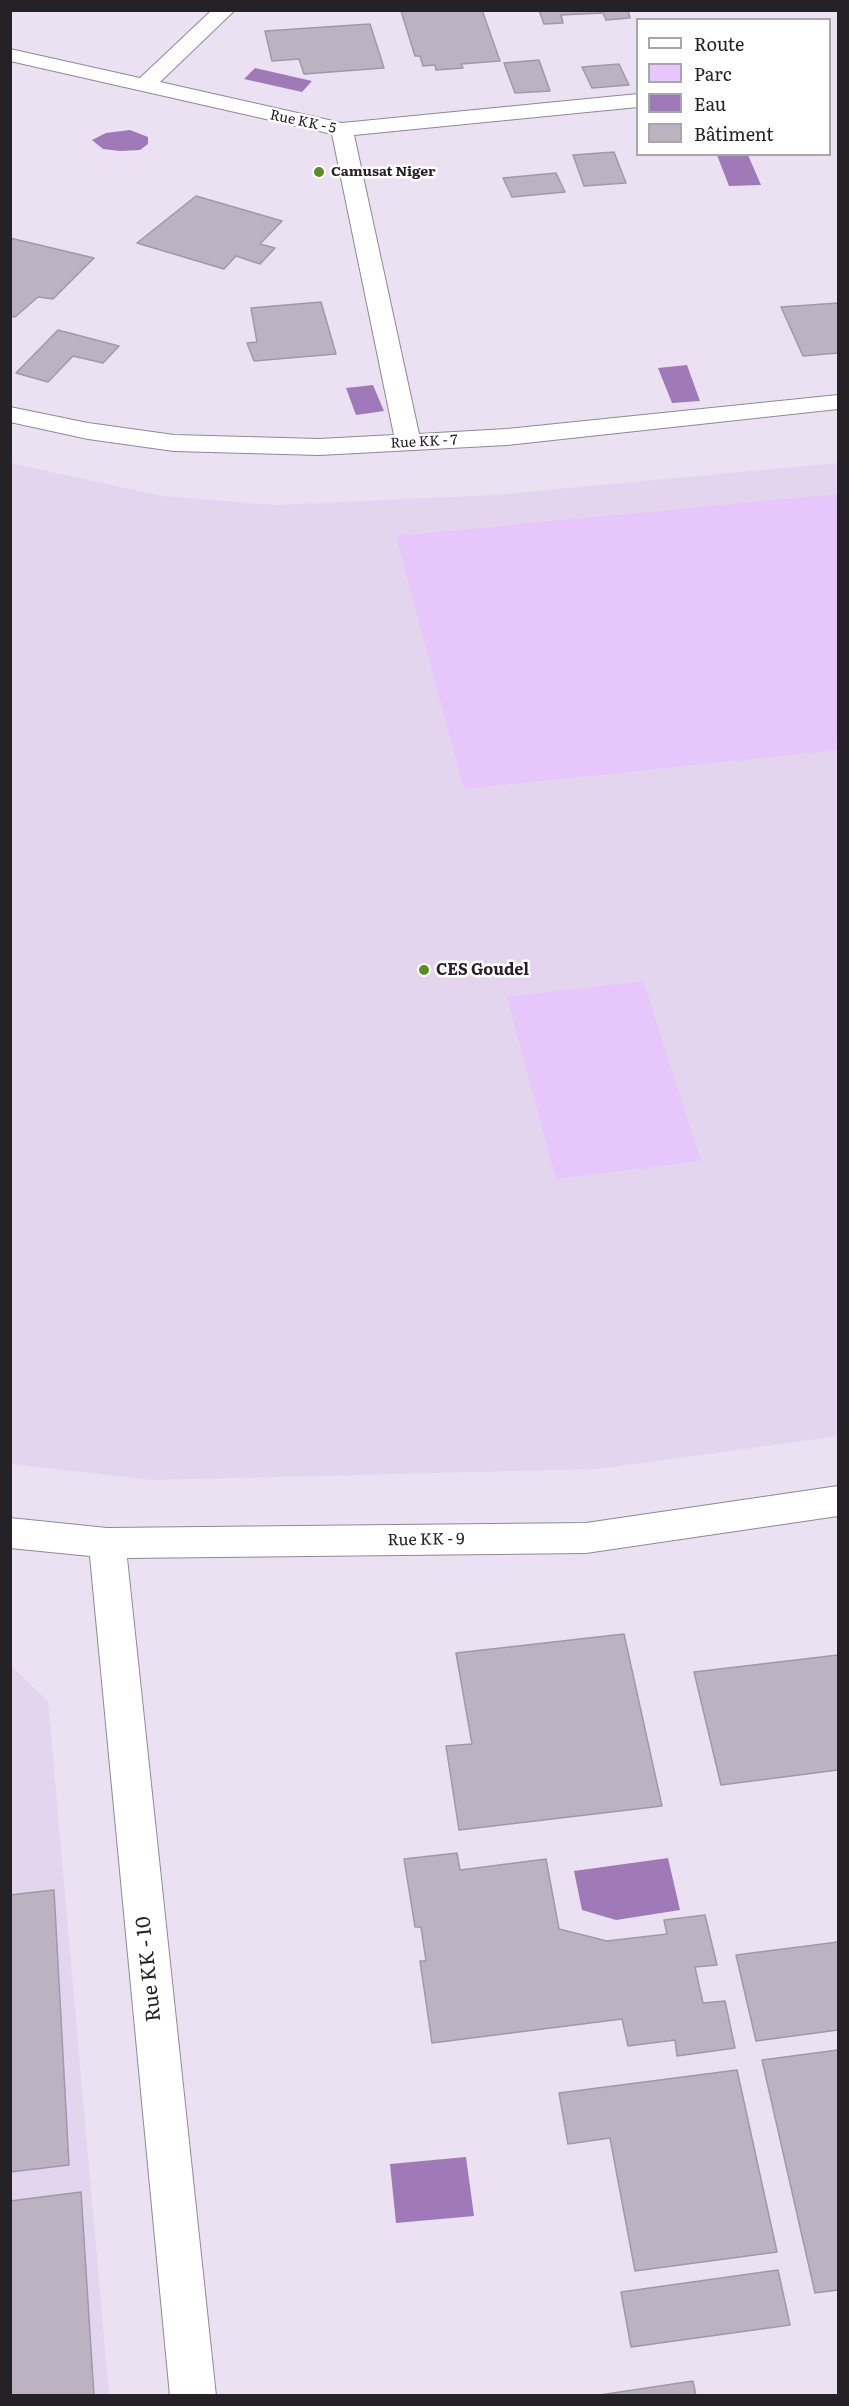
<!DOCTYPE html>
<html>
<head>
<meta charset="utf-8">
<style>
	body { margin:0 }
	#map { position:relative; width:849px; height:2406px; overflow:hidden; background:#ebe1f2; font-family:Literata,serif }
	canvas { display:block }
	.frame { position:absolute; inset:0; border:12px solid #242127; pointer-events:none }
	.legend { position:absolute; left:636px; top:18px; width:195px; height:138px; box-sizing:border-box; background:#fff; border:2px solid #a7a6a9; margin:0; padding:8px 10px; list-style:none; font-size:18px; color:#242127 }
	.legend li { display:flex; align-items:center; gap:12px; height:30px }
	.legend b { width:30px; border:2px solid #a7a6a9 }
</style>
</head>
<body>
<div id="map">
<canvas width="849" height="2406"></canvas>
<div class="frame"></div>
<ul class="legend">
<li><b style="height:8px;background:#fff"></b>Route</li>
<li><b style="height:16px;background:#e6c6fb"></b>Parc</li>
<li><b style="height:16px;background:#a079b8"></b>Eau</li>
<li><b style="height:16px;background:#bcb2c2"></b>Bâtiment</li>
</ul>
</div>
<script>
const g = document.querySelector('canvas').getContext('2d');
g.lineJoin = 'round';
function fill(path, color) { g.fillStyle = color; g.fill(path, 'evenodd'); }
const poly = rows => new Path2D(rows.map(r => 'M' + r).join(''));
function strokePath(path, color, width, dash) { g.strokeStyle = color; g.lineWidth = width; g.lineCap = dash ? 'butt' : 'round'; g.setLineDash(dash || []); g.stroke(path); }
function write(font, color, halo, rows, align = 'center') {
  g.font = font + ' Literata,serif'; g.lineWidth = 5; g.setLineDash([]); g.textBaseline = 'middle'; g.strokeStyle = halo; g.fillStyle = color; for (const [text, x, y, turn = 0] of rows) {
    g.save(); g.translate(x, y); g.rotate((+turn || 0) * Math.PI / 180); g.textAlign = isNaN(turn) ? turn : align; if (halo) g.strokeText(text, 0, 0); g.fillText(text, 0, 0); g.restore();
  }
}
const built = poly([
	[11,463,161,496,276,505,493,495,838,463,838,1436,599,1469,152,1480,11,1464],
	[10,1665,48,1701,109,2395,11,2395]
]);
const green = poly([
	[838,494,838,750,464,789,396,536],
	[643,981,701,1161,556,1179,507,997]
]);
const water = poly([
	[255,68,312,81,302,92,244,79],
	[130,130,148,137,148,144,140,150,120,151,103,149,92,140,106,133],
	[717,155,748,155,761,185,729,186],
	[687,365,700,401,672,403,658,368],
	[373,385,384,411,356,415,346,388],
	[668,1858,680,1910,616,1920,582,1910,574,1871],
	[466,2157,474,2216,396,2223,390,2164]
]);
const building = poly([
	[482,10,500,61,461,64,463,68,436,70,435,65,423,66,420,56,415,56,401,11,482,10],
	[539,10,630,10,628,11,630,18,606,20,603,13,561,15,563,23,544,24,539,10],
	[370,24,384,68,304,74,299,59,272,61,265,31,370,24],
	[539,60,550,91,515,93,504,63,539,60],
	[619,64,629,85,592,88,582,67,619,64],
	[614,152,626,183,584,186,573,155,614,152],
	[556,173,565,192,512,197,503,178,556,173],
	[196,196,282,221,260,244,275,248,260,264,236,256,224,269,137,243,196,196],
	[10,238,94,258,53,299,38,297,15,317,10,316,10,238],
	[321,302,336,354,254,361,247,343,257,342,251,308,321,302],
	[838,303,838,353,803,356,781,307,838,303],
	[58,330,119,346,103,363,73,356,48,382,16,373,58,330],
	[624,1634,662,1806,459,1830,446,1746,472,1744,456,1653,624,1634],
	[838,1655,838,1770,721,1785,694,1672,838,1655],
	[457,1853,460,1870,546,1859,559,1929,607,1941,667,1934,664,1920,705,1915,717,1965,695,1967,703,2003,725,2001,735,2048,677,2056,675,2040,628,2046,622,2019,432,2043,420,1961,426,1961,421,1927,415,1927,404,1859,457,1853],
	[54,1890,69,2165,10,2172,10,1895,54,1890],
	[838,1942,838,2030,756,2041,736,1955,838,1942],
	[838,2050,838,2290,815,2293,762,2060,838,2050],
	[737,2070,777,2252,635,2271,610,2138,568,2144,559,2093,737,2070],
	[81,2192,94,2396,10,2396,10,2201,81,2192],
	[778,2270,790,2325,631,2347,621,2292,778,2270],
	[693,2381,696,2396,593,2396,693,2381]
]);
const minor = poly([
	[212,10,235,10,160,82,342,123,638,94,638,107,354,135,419,434,507,429,838,395,838,409,507,445,319,455,174,451,88,439,10,422,10,407,88,423,174,435,319,439,394,435,332,134,10,61,10,49,140,78,212,10],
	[838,1486,838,1516,586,1553,127,1558,216,2396,170,2396,90,1556,10,1548,10,1518,107,1528,586,1523,838,1486]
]);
const markers = [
	[319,172,6,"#5b8d24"],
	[424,970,6,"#5b8d24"]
];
const farStreetnames = [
	["Rue KK - 5",303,122,12],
	["Rue KK - 7",424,442,-3]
];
const farPoinames = [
	["Camusat Niger",331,172]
];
const poiNames = [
	["CES Goudel",436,970]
];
const streetNames = [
	["Rue KK - 9",426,1540,-1]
];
const nearStreetnames = [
	["Rue KK - 10",149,1969,-96]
];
fill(built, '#e3d5ed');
fill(green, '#e6c6fb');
fill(water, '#a079b8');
fill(building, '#bcb2c2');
strokePath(building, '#a198a8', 1.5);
strokePath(minor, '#918897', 2);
fill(minor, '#fff');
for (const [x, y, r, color] of markers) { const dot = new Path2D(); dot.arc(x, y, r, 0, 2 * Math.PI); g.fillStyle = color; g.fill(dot); strokePath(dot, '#fff', 2); }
write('14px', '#242127', '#fff', farStreetnames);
write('bold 14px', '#242127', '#fff', farPoinames, 'left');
write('bold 16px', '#242127', '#fff', poiNames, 'left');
write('16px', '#242127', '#fff', streetNames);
write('20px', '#242127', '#fff', nearStreetnames);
</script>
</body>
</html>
